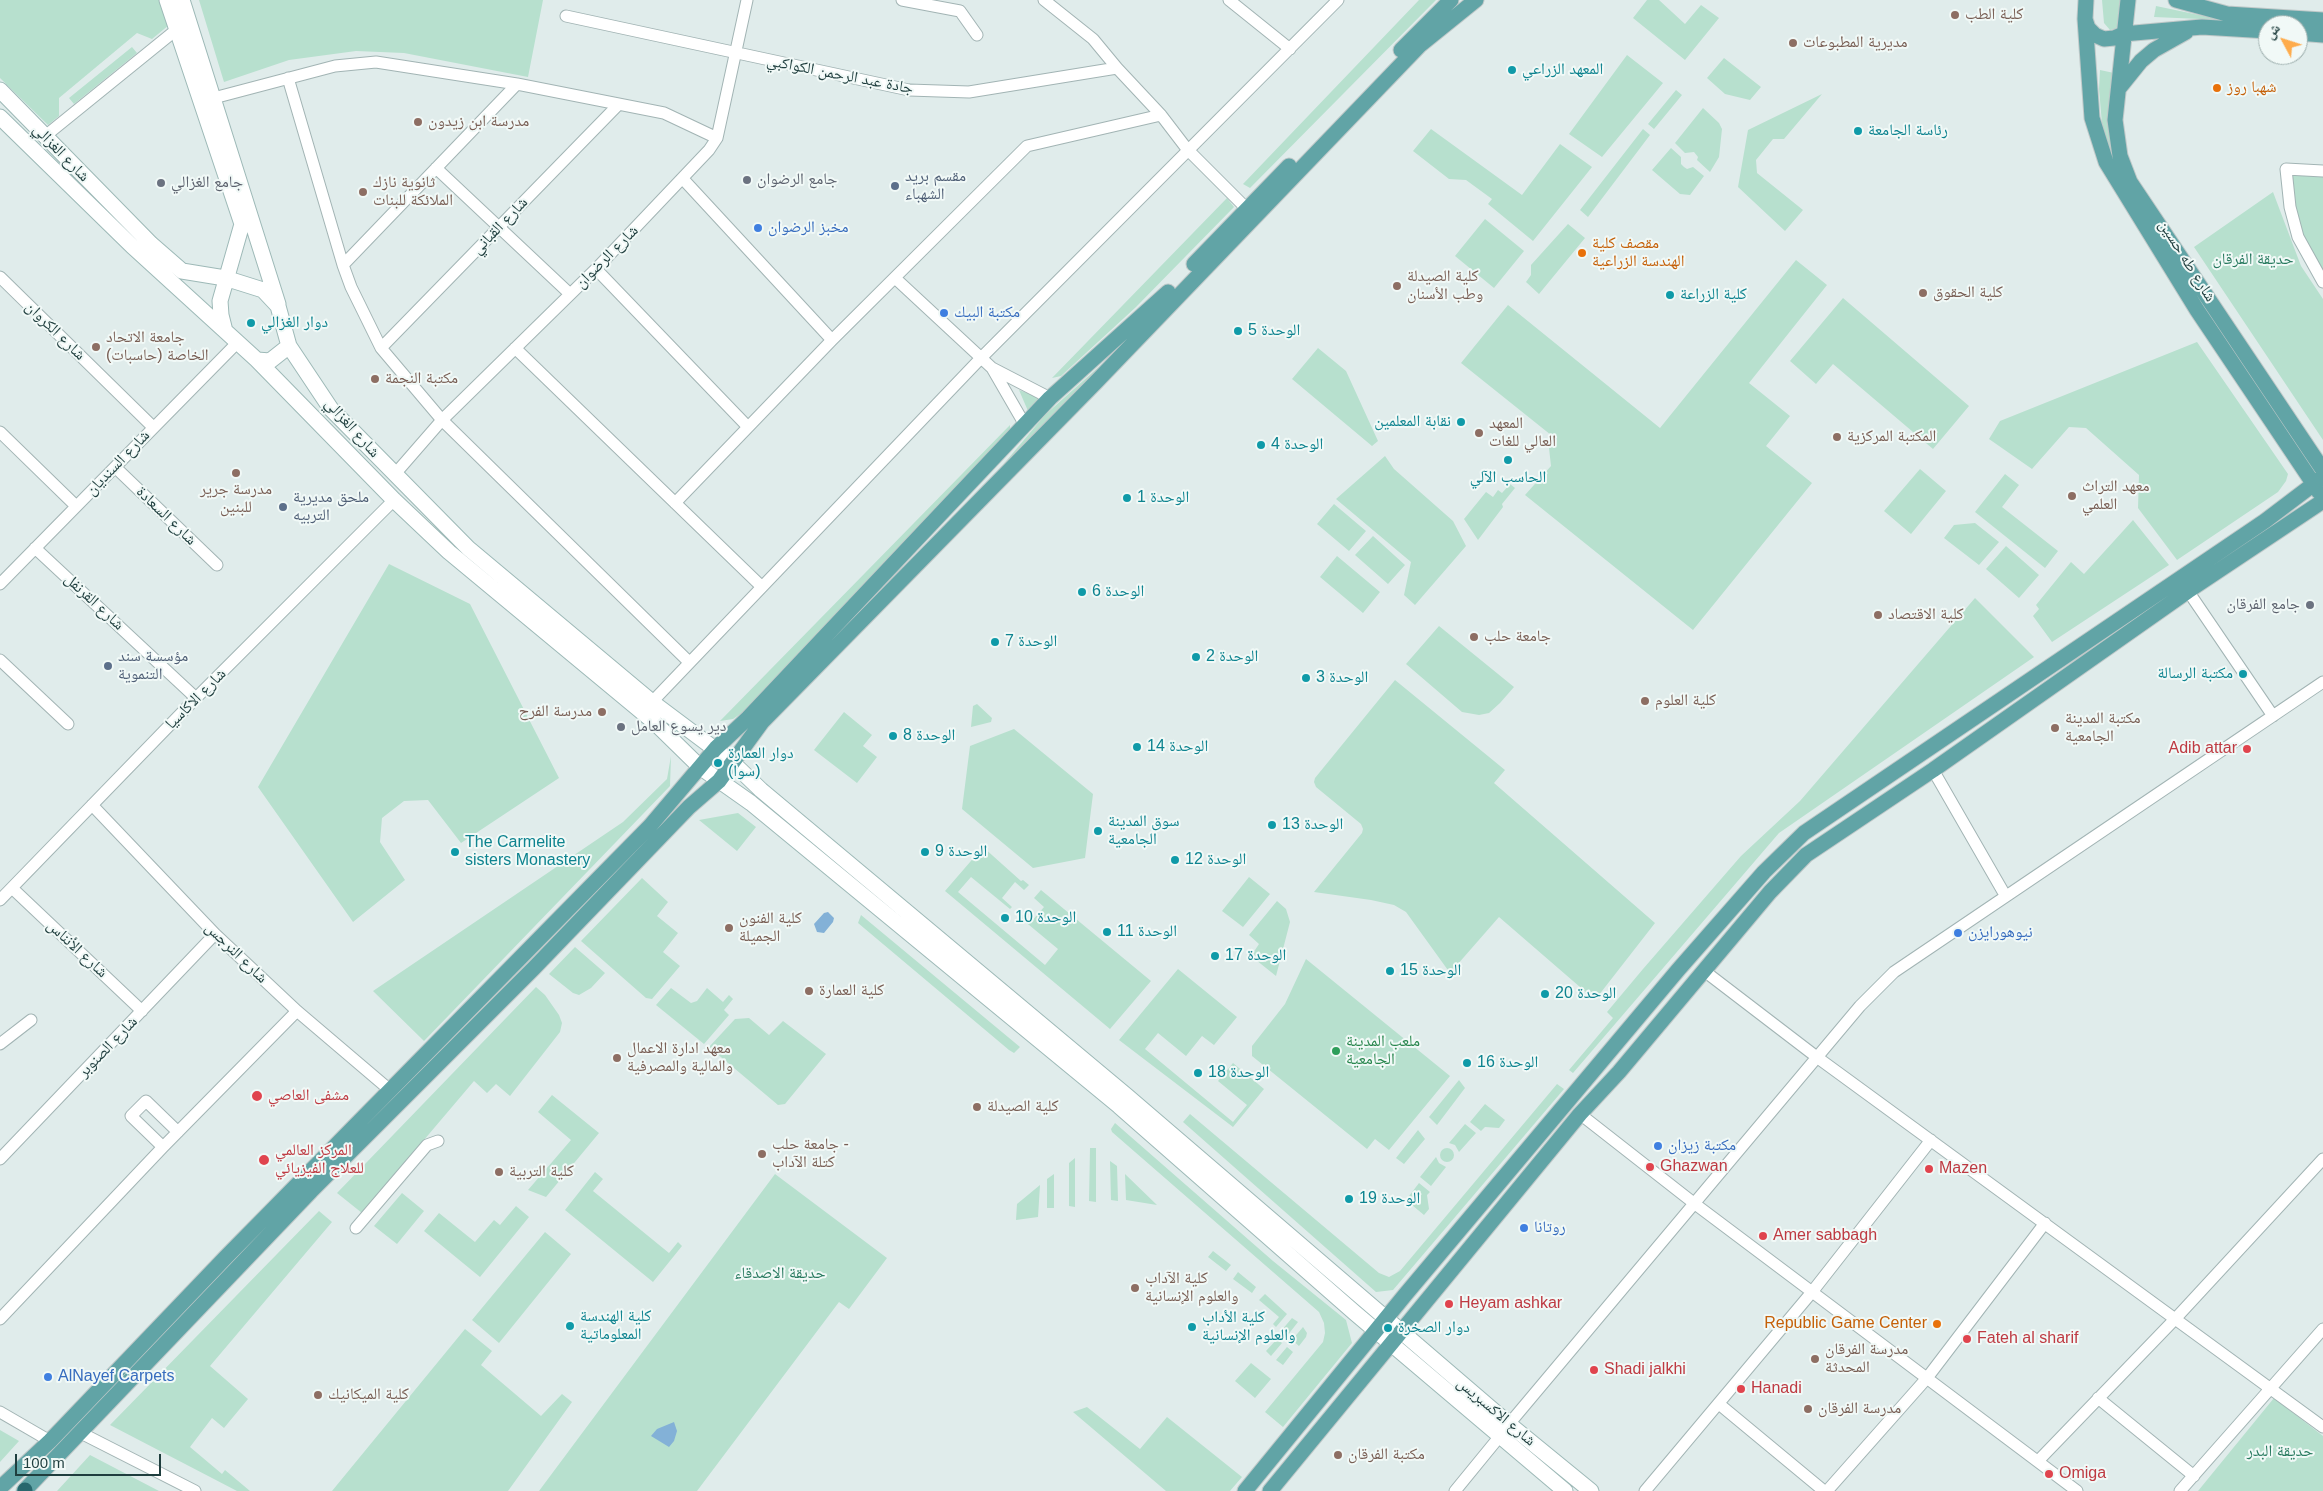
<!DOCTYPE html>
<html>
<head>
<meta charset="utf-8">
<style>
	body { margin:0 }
	#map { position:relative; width:2323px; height:1491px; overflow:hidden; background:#e0eceb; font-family:Helvetica,"Noto Naskh Arabic",sans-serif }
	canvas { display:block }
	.north { position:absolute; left:2258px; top:15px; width:50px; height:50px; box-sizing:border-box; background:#f1f9f7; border:1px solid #9daead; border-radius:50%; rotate:310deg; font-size:14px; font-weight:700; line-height:20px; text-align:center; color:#1f3e3e }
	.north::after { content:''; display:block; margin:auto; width:18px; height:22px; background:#feac4c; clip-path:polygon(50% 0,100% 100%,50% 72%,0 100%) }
	.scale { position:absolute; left:15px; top:1454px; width:146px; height:22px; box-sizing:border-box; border:2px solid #1f3e3e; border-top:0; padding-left:6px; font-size:15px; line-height:18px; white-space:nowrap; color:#1f3e3e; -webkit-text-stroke:4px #f1f9f7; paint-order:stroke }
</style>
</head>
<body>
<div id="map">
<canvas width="2323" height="1491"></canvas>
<div class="north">ش</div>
<div class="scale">100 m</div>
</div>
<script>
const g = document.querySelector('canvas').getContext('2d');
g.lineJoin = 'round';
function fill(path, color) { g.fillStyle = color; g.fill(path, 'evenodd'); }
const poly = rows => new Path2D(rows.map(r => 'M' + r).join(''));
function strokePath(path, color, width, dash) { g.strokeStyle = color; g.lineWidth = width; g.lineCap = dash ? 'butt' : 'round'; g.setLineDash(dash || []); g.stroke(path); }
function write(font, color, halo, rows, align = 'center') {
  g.font = font + ' Helvetica,"Noto Naskh Arabic",sans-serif'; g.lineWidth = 4; g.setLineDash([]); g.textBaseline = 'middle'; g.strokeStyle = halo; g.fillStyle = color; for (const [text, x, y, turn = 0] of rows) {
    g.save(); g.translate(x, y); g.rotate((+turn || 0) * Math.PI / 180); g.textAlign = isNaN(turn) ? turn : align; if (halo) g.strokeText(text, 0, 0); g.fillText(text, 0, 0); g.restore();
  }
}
const green = poly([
	[0,0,161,0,169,25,152,39,137,33,59,98,59,116,48,125,0,78],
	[199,0,543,0,528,77,404,53,356,51,289,60,224,82],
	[1419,0,1436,0,1250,188,1243,184],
	[1647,0,1659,0,1685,24,1701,5,1719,18,1685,60,1633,18],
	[2102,0,2128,0,2121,24,2115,29,2110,30,2104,23],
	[2156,6,2223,20,2154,17],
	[132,47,137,53,74,104,69,98],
	[1627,55,1663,83,1602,157,1569,134],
	[1724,58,1761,87,1750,100,1725,94,1707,78],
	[2100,70,2114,73,2110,136,2113,160,2102,124,2099,89],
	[1676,90,1682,95,1654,129,1648,124],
	[1822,94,1784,139,1773,139,1756,160,1757,173,1803,210,1785,231,1738,187,1748,130],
	[1703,108,1719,123,1722,129,1719,157,1710,172,1697,160,1698,157,1694,152,1685,153,1675,143],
	[1431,129,1522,195,1560,144,1592,167,1533,241,1488,204,1492,199,1466,180,1449,179,1413,151],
	[1643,129,1650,135,1588,217,1580,210],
	[1671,148,1681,157,1681,164,1684,167,1687,169,1693,167,1704,176,1690,195,1680,194,1652,170],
	[2286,169,2323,171,2323,281,2298,237],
	[2273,192,2301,266,2323,299,2323,440,2194,247],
	[1227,198,1234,207,1136,307,1061,376,1052,378],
	[1485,219,1524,251,1494,288,1455,256],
	[1568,224,1585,238,1539,294,1526,282,1531,275,1531,265],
	[1796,260,1827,285,1749,383,1790,416,1766,446,1812,483,1693,630,1525,495,1551,466,1548,439,1551,435,1461,363,1508,305,1660,428],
	[1843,298,1969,406,1933,449,1833,364,1816,384,1790,361],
	[1151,320,969,505,1045,415],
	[2197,342,2288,474,2286,481,2278,492,2177,560,2138,508,2139,475,2086,428,2069,427,2032,469,1989,439,2000,421],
	[1318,348,1346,371,1378,441,1372,446,1292,379],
	[1019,390,1041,398,1028,411],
	[1010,425,1010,429,940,511,746,710,733,719,720,721],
	[1385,456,1394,469,1453,521,1466,546,1415,605,1404,595,1411,562,1336,499],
	[1920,469,1946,491,1911,534,1884,511],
	[2005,474,2019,485,2002,507,2058,551,2045,568,1975,512],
	[1510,484,1515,488,1502,504,1503,507,1478,540,1464,519,1486,492,1493,497,1498,490,1502,493],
	[1334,504,1366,531,1349,551,1317,524],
	[2133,520,2169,565,2052,642,2033,616,2039,609,2036,605,2071,562,2084,574],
	[1975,523,1999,542,1979,565,1944,538,1954,525],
	[1373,536,1405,565,1388,584,1355,555],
	[2006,546,2039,575,2019,598,1986,569],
	[1337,556,1380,592,1363,613,1320,577],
	[389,564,470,604,559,778,461,843,428,800,404,801,382,818,380,842,405,880,353,922,258,787],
	[1975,598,2034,657,1779,833,1573,1073,1569,1070,1613,1018,1607,1012,1643,969,1741,856,1800,801],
	[1439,626,1514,687,1500,703,1489,713,1479,715,1462,712,1406,664],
	[1395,680,1505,770,1494,783,1655,923,1595,1000,1499,917,1450,973,1406,912,1394,905,1371,900,1314,892,1362,833,1363,829,1361,824,1316,787,1314,782,1315,778],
	[977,704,992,718,991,722,971,727,973,706],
	[844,712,872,735,863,746,877,757,857,783,814,750],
	[1014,729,1093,794,1085,858,1033,868,962,809,970,746],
	[671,756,670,786,424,1041,373,991,623,822,667,779],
	[738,813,756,827,737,851,699,820],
	[983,847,1021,881,1023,880,1029,885,1024,890,1015,882,1002,898,1012,907,1010,909,971,877,958,892,1045,965,1058,949,1017,915,1019,912,1031,922,1044,907,1034,898,1041,890,1151,981,1110,1029,945,891],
	[1249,877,1270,894,1243,927,1222,911],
	[642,878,668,902,657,916,678,933,663,952,680,966,652,999,646,998,581,941],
	[1277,901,1286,909,1290,922,1276,976,1251,956,1259,944,1249,935],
	[861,915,1020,1047,1014,1053,1009,1050,858,923],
	[575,947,605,973,591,988,579,995,573,993,549,974],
	[1306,959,1450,1076,1389,1150,1375,1139,1367,1149,1252,1056,1252,1046,1285,1004],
	[1178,969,1237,1017,1214,1045,1202,1036,1186,1056,1158,1033,1145,1049,1233,1122,1247,1105,1218,1081,1233,1063,1264,1089,1233,1127,1119,1040],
	[536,987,545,995,559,1015,562,1023,560,1032,510,1096,496,1084,487,1093,474,1081,362,1213,337,1193],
	[671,988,691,1003,697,1001,707,988,723,1002,729,995,733,999,724,1010,729,1015,704,1044,656,1005],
	[749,1018,769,1035,783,1021,826,1054,785,1104,778,1105,709,1047,735,1019],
	[1459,1080,1465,1088,1437,1125,1429,1117],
	[1557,1084,1564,1089,1393,1290,1376,1292,1183,1122,1190,1114,1379,1273,1389,1277,1400,1271],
	[552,1095,599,1133,546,1197,528,1190,571,1140,538,1112],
	[1485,1104,1505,1120,1499,1128,1485,1127,1481,1131,1470,1122],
	[1115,1123,1273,1261,1346,1320,1352,1343,1283,1427,1265,1412,1323,1342,1325,1333,1324,1323,1319,1312,1112,1132,1111,1129],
	[1465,1124,1476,1133,1459,1152,1455,1145,1449,1143],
	[1418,1130,1425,1139,1404,1164,1396,1158],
	'1440 1155a7 7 0 1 1 14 0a7 7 0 1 1-14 0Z',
	[1090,1148,1096,1148,1096,1202,1089,1201],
	[1436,1157,1439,1163,1446,1167,1431,1186,1420,1177],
	[1075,1158,1075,1207,1069,1206,1069,1163],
	[1110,1161,1117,1166,1118,1201,1111,1200],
	[595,1172,603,1179,593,1191,669,1253,678,1242,682,1246,653,1282,565,1210],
	[775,1174,887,1258,849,1309,839,1302,697,1491,539,1491],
	[1054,1174,1054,1208,1047,1208,1047,1179],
	[1125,1174,1157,1205,1126,1200],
	[1419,1183,1430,1192,1427,1195,1429,1209,1424,1215,1406,1200],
	[1040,1185,1038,1217,1016,1220,1017,1204],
	[402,1193,424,1211,397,1244,374,1226],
	[516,1206,529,1217,480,1277,424,1231,439,1213,475,1242,494,1220,500,1225],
	[319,1211,332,1222,210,1366,248,1399,224,1428,212,1418,190,1447,222,1474,225,1470,250,1491,237,1491,110,1425],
	[545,1232,571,1254,499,1343,472,1320],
	[1213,1251,1231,1265,1226,1271,1208,1257],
	[1238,1272,1256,1287,1252,1293,1233,1279],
	[1265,1294,1287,1314,1276,1327,1273,1324,1279,1317,1259,1300],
	[1292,1318,1298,1322,1287,1336,1281,1331],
	[1303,1327,1307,1333,1306,1337,1299,1346,1292,1340],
	[465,1329,492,1351,481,1365,541,1416,562,1394,572,1402,508,1491,332,1491],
	[1277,1339,1282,1343,1271,1356,1266,1351],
	[1287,1347,1293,1352,1283,1365,1276,1360],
	[1251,1363,1271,1379,1255,1398,1235,1381],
	[2274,1398,2323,1436,2323,1491,2198,1491],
	[1087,1407,1140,1449,1167,1417,1242,1477,1230,1491,1166,1491,1073,1412],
	[0,1430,19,1441,0,1462],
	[90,1455,159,1491,57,1491]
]);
const water = poly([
	[828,912,834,918,833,922,824,933,817,932,814,924,824,913],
	[674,1422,677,1431,674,1441,669,1447,651,1436,657,1429]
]);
const street = poly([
	[902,0,960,11,977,35],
	[1044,0,1093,39,1117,68,1161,115,1187,149,1246,208],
	[1229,0,1290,49],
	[566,16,909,90,969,92,1117,68],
	[288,78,343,265,351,287,381,348,442,420,689,662],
	[206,100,335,66,376,62,517,84,664,113,717,138],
	[44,137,176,30],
	[436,168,570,294],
	[2323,171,2286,169,2290,207,2298,237,2323,282],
	[683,179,832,340],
	[343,265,517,84],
	[596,269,748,427],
	[0,277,153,427],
	[895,278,992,368],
	[381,348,619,104],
	[515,348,761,586],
	[1025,425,992,368,1050,398],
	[0,432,76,506],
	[115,467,217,565],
	[395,474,442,420,596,269,709,150,717,138,747,0],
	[675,503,832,340,1027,146,1161,115],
	[35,548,196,698],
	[0,584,237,343],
	[2188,591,2273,716],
	[0,660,68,724],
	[652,702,981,358,1338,0],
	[1933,770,2005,895],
	[92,805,215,934,297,1011,391,1091],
	[12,888,142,1011],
	[0,900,196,698,394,500],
	[1703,970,1818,1058,2323,1427],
	[0,1044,31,1020],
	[1580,1114,1695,1204,2077,1491],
	[163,1147,131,1116,146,1101,178,1132],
	[0,1159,215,934],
	[356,1228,427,1145,438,1141],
	[0,1319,163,1147,297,1011],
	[2098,1398,2194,1476],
	[1719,1404,1824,1491],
	[0,1412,50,1441],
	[1509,1424,1860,1006,1894,972,2323,682],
	[79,1432,195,1491],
	[2038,1461,2176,1318,2323,1159],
	[1455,1491,1500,1436],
	[1645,1491,1812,1292,1931,1140],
	[1827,1491,1927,1378,2045,1223],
	[2180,1491,2323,1329]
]);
const secondary = poly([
	[167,0,242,224,220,301,221,315,225,331],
	[182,0,278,304],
	[0,90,151,244,182,271,225,278,263,290,278,306,289,346,331,409,468,548,652,702,732,762,761,790,1127,1096,1509,1424,1591,1491],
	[0,117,132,246,257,360,394,500,449,552,654,722,700,767,751,803,1119,1106,1355,1313,1565,1491],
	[257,360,270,361,289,346]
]);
const primary = poly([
	[2086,0,2085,19,2088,28,2095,35,2104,39,2114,38,2123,34,2202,27,2268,31],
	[2128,0,2115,120,2120,156,2130,182,2323,470],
	[2176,0,2227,14,2323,20],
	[2085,19,2092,118,2106,162,2197,310,2319,492],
	[2298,33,2323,35],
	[1401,50,1451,0],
	[2120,87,2141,61,2154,50,2186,32],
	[1194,264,1289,166],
	[0,1488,50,1441,226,1257,650,826,716,748,748,718,1050,398,1168,292],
	[24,1491,311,1191,534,968,689,807,719,781,762,722,1096,382,1419,46,1476,0],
	[1245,1491,1405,1295,1678,970,1764,872,1804,833,2265,521,2323,477],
	[1270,1491,1580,1114,1619,1072,1770,892,1806,855,1933,770,2188,591,2323,501]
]);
const highway = poly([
	[25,1491,25,1490]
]);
const markers = [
	[1955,15,5,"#8d6e63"],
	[1793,43,5,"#8d6e63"],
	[1512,70,5,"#0f9aa8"],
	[2217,88,5,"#e8710a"],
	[418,122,5,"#8d6e63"],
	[1858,131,5,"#0f9aa8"],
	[747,180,5,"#6b7280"],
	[161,183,5,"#6b7280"],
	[895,186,5,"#5c6f8a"],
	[363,192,5,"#8d6e63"],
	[758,228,5,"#3f7fe0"],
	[1582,253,5,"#e8710a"],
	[1397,286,5,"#8d6e63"],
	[1923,293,5,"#8d6e63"],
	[1670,295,5,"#0f9aa8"],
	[944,313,5,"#3f7fe0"],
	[251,323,5,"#0f9aa8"],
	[1238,331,5,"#0f9aa8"],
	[96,347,5,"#8d6e63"],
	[375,379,5,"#8d6e63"],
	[1461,422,5,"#0f9aa8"],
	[1479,433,5,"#8d6e63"],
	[1837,437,5,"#8d6e63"],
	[1261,445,5,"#0f9aa8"],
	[1508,460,5,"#0f9aa8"],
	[236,473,5,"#8d6e63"],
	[2072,496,5,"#8d6e63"],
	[1127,498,5,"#0f9aa8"],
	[283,507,5,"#5c6f8a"],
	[1082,592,5,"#0f9aa8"],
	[2310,605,5,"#6b7280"],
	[1878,615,5,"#8d6e63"],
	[1474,637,5,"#8d6e63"],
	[995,642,5,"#0f9aa8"],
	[1196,657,5,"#0f9aa8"],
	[108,666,5,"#5c6f8a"],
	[2243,674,5,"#0f9aa8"],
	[1306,678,5,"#0f9aa8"],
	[1645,701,5,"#8d6e63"],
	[602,712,5,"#8d6e63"],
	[621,727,5,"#6b7280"],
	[2055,728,5,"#8d6e63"],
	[893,736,5,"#0f9aa8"],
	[1137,747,5,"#0f9aa8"],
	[2247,749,5,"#e0444e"],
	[718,763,5,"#0f9aa8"],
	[1272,825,5,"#0f9aa8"],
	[1098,831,5,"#0f9aa8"],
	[455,852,5,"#0f9aa8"],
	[925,852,5,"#0f9aa8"],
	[1175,860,5,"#0f9aa8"],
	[1005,918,5,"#0f9aa8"],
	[729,928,5,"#8d6e63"],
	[1107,932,5,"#0f9aa8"],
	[1958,933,5,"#3f7fe0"],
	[1215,956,5,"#0f9aa8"],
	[1390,971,5,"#0f9aa8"],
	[809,991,5,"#8d6e63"],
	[1545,994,5,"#0f9aa8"],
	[1336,1051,5,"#2e9e5b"],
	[617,1058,5,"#8d6e63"],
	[1467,1063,5,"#0f9aa8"],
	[1198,1073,5,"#0f9aa8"],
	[257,1096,6,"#e0444e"],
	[977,1107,5,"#8d6e63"],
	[1658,1146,5,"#3f7fe0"],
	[762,1154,5,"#8d6e63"],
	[264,1160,6,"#e0444e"],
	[1650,1167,5,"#e0444e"],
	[1929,1169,5,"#e0444e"],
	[499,1172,5,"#8d6e63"],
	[1349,1199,5,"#0f9aa8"],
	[1524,1228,5,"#3f7fe0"],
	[1763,1236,5,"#e0444e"],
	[1135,1288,5,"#8d6e63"],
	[1449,1304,5,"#e0444e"],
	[1937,1324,5,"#e8710a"],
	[570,1326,5,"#0f9aa8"],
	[1192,1327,5,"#0f9aa8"],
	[1388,1328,5,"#0f9aa8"],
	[1967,1339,5,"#e0444e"],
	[1815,1359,5,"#8d6e63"],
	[1594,1370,5,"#e0444e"],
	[48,1377,5,"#3f7fe0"],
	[1741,1389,5,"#e0444e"],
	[318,1395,5,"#8d6e63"],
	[1808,1409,5,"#8d6e63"],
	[1338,1455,5,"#8d6e63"],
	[2049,1474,5,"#e0444e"]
];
const educationNames = [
	["كلية الطب",1965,15],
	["مديرية المطبوعات",1803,43],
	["مدرسة ابن زيدون",428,122],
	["ثانوية نازك",373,183],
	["الملائكة للبنات",373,201],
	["كلية الصيدلة",1407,277],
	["وطب الأسنان",1407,295],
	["كلية الحقوق",1933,293],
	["جامعة الاتحاد",106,338],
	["الخاصة (حاسبات)",106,356],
	["مكتبة النجمة",385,379],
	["المعهد",1489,424],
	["العالي للغات",1489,442],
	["المكتبة المركزية",1847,437],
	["معهد التراث",2082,487],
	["العلمي",2082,505],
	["مدرسة جرير",236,490,"center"],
	["للبنين",236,508,"center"],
	["كلية الاقتصاد",1888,615],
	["جامعة حلب",1484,637],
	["كلية العلوم",1655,701],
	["مدرسة الفرح",592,712,"right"],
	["مكتبة المدينة",2065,719],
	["الجامعية",2065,737],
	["كلية الفنون",739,919],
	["الجميلة",739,937],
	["كلية العمارة",819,991],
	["معهد ادارة الاعمال",627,1049],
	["والمالية والمصرفية",627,1067],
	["كلية الصيدلة",987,1107],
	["جامعة حلب -",772,1145],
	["كتلة الآداب",772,1163],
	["كلية التربية",509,1172],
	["كلية الآداب",1145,1279],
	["والعلوم الإنسانية",1145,1297],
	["مدرسة الفرقان",1825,1350],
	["المحدثة",1825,1368],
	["كلية الميكانيك",328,1395],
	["مدرسة الفرقان",1818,1409],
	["مكتبة الفرقان",1348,1455]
];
const cultureNames = [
	["المعهد الزراعي",1522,70],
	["رئاسة الجامعة",1868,131],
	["كلية الزراعة",1680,295],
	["دوار الغزالي",261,323],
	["الوحدة 5",1248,331],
	["نقابة المعلمين",1451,422,"right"],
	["الوحدة 4",1271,445],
	["الحاسب الآلي",1508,478,"center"],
	["الوحدة 1",1137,498],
	["الوحدة 6",1092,592],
	["الوحدة 7",1005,642],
	["الوحدة 2",1206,657],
	["مكتبة الرسالة",2233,674,"right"],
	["الوحدة 3",1316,678],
	["الوحدة 8",903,736],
	["الوحدة 14",1147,747],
	["دوار العمارة",728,754],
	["(سوا)",728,772],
	["سوق المدينة",1108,822],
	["الجامعية",1108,840],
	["الوحدة 13",1282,825],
	["The Carmelite",465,843],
	["sisters Monastery",465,861],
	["الوحدة 9",935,852],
	["الوحدة 12",1185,860],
	["الوحدة 10",1015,918],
	["الوحدة 11",1117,932],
	["الوحدة 17",1225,956],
	["الوحدة 15",1400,971],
	["الوحدة 20",1555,994],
	["الوحدة 16",1477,1063],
	["الوحدة 18",1208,1073],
	["الوحدة 19",1359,1199],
	["كلية الهندسة",580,1317],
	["المعلوماتية",580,1335],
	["كلية الأداب",1202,1318],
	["والعلوم الإنسانية",1202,1336],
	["دوار الصخرة",1398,1328]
];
const streetNames = [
	["جادة عبد الرحمن الكواكبي",840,75,11],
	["شارع الغزالي",61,153,46],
	["شارع القباني",500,226,-46],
	["شارع الرضوان",607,257,-45],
	["شارع طه حسين",2187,261,58],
	["شارع الكروان",55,331,44],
	["شارع الغزالي",352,428,48],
	["شارع السنديان",118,463,-46],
	["شارع السعادة",166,516,44],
	["شارع القرنفل",94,602,43],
	["شارع الاكاسيا",196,699,-45],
	["شارع الأنناس",77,949,43],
	["شارع النرجس",236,953,44],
	["شارع الصنوبر",108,1047,-46],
	["شارع الاكسبريس",1496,1412,40]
];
const foodNames = [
	["شهبا روز",2227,88],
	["مقصف كلية",1592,244],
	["الهندسة الزراعية",1592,262],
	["Republic Game Center",1927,1324,"right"]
];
const serviceNames = [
	["مقسم بريد",905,177],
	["الشهباء",905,195],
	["ملحق مديرية",293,498],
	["التربيه",293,516],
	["مؤسسة سند",118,657],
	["التنموية",118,675]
];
const worshipNames = [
	["جامع الرضوان",757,180],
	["جامع الغزالي",171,183],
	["جامع الفرقان",2300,605,"right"],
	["دير يسوع العامل",631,727]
];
const shopNames = [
	["مخبز الرضوان",768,228],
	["مكتبة البيك",954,313],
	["نيوهورايزن",1968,933],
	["مكتبة زيزان",1668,1146],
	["روتانا",1534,1228],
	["AlNayef Carpets",58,1377]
];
const parkNames = [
	["حديقة الفرقان",2253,260],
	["حديقة الاصدقاء",780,1274],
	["حديقة البدر",2280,1452]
];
const healthNames = [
	["Adib attar",2237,749,"right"],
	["مشفى العاصي",268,1096],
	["المركز العالمي",275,1151],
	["للعلاج الفيزيائي",275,1169],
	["Ghazwan",1660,1167],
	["Mazen",1939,1169],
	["Amer sabbagh",1773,1236],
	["Heyam ashkar",1459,1304],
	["Fateh al sharif",1977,1339],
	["Shadi jalkhi",1604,1370],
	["Hanadi",1751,1389],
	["Omiga",2059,1474]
];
const leisureNames = [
	["ملعب المدينة",1346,1042],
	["الجامعية",1346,1060]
];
fill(green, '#b7e0ce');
fill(water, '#83b1d7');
strokePath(street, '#a2b4b4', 13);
strokePath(secondary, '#9db9b7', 17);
strokePath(primary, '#c0c9c9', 17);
strokePath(highway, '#c0c9c9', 17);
strokePath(street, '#fff', 11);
strokePath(secondary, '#fff', 15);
strokePath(primary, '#61a4a6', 15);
strokePath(highway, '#28676d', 15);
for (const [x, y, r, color] of markers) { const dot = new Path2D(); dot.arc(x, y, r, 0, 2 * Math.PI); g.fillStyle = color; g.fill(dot); strokePath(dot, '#f1f9f7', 2); }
write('16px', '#785e54', '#f1f9f7', educationNames, 'left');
write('16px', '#0d838f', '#f1f9f7', cultureNames, 'left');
write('16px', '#1f3e3e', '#f1f9f7', streetNames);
write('16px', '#c56008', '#f1f9f7', foodNames, 'left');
write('16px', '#4e5e75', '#f1f9f7', serviceNames, 'left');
write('16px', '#5b616d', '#f1f9f7', worshipNames, 'left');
write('16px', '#366cbe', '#f1f9f7', shopNames, 'left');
write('16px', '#26795e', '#f1f9f7', parkNames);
write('16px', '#be3a42', '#f1f9f7', healthNames, 'left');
write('16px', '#27864d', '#f1f9f7', leisureNames, 'left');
</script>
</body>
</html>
